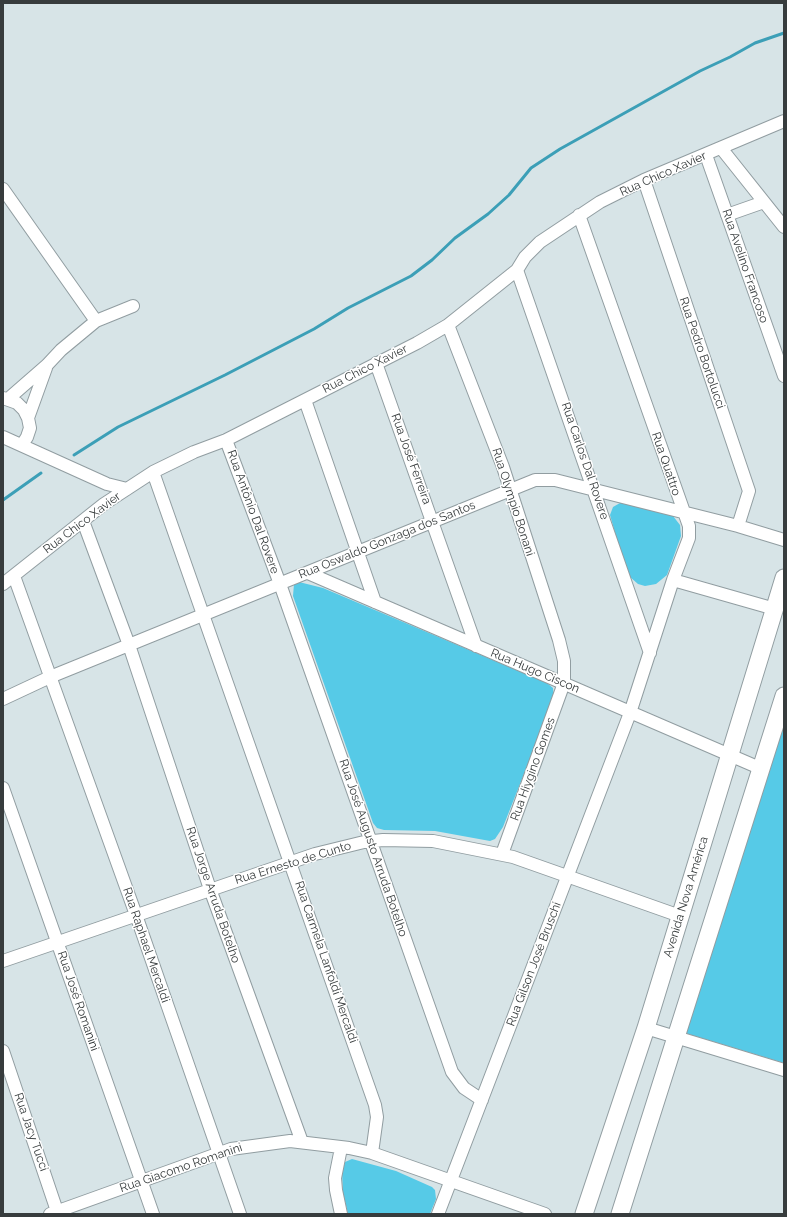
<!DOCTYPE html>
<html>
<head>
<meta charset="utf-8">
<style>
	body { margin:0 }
	#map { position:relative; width:787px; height:1217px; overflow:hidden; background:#d7e4e7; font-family:Raleway,sans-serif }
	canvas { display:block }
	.frame { position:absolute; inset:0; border:4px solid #373c3d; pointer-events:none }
</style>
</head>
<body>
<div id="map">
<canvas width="787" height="1217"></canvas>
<div class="frame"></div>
</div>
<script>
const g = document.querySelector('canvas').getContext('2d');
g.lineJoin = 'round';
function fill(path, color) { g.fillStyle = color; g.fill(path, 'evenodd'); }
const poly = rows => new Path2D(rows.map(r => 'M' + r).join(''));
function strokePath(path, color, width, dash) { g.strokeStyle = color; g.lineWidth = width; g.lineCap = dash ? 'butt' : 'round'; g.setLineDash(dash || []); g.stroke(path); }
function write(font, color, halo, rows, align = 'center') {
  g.font = font + ' Raleway,sans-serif'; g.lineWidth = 3; g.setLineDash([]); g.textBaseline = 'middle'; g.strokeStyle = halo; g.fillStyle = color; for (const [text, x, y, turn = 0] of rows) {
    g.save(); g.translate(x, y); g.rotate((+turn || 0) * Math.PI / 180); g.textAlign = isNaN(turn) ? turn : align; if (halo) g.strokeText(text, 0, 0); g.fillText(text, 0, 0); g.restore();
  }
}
const green = poly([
	[620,503,626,503,673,516,680,525,681,536,667,575,656,584,645,586,638,584,630,577,626,571,610,515,613,507],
	[299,582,323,588,547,683,553,688,554,698,503,827,495,839,490,841,435,831,384,830,377,828,373,823,293,596,294,584],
	[784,714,784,1063,685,1033],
	[352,1159,396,1171,432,1187,435,1190,436,1199,430,1214,348,1214,343,1193,342,1172,345,1162]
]);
const stream = poly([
	[74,455,118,427,225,375,314,329,348,308,411,276,432,260,455,238,488,214,509,195,531,168,560,149,700,71,730,57,755,43,784,33],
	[3,500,41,473]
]);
const street = poly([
	[721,148,784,227],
	[706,155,784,376],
	[644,180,749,491,738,526],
	[3,189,96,321],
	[727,215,764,202],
	[517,270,650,653],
	[448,325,503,467,559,640,564,661,564,683,502,854],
	[376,363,476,646],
	[3,398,17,403,24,410,28,418,30,428,27,437,22,445],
	[8,399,47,365,61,350,96,321,133,306],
	[305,400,375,602],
	[28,418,46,368],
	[3,437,107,484,127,489],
	[226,440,280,584,452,1072,464,1088,482,1100],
	[153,472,375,1105,377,1117,372,1153],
	[83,521,129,645,210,889,302,1142],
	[308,573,762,769],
	[14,576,136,915,240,1214],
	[673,580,775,609],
	[3,584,104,504,153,472,194,452,226,440,417,343,448,325,517,270,525,257,540,242,600,202,644,180,784,121],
	[3,699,50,677,535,480,555,480,738,526,784,540],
	[3,788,153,1214],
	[3,961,315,854,364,842,383,840,433,841,513,857,680,916],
	[646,1028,784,1070],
	[3,1051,58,1214],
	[50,1214,231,1149,290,1141,349,1148,372,1153,545,1214],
	[341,1214,336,1190,335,1178,341,1148],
	[438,1214,630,713,673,580,689,538,689,526,579,215]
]);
const secondary = poly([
	[584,1214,646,1028,784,578],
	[620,1214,784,696]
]);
const streetNames = [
	["Rua Chico Xavier",663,174,-24],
	["Rua Avelino Francoso",745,266,71],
	["Rua Pedro Bortolucci",702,353,71],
	["Rua Chico Xavier",365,369,-27],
	["Rua José Ferreira",411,459,70],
	["Rua Carlos Dal Rovere",585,461,71],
	["Rua Quattro",666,464,71],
	["Rua Olympio Bonani",513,502,72],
	["Rua Antônio Dal Rovere",253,512,70],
	["Rua Chico Xavier",82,523,-37],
	["Rua Oswaldo Gonzaga dos Santos",387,540,-22],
	["Rua Hugo Ciscon",535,671,23],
	["Rua Hiygino Gomes",533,769,-70],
	["Rua José Augusto Arruda Botelho",373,848,71],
	["Rua Ernesto de Cunto",293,863,-17],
	["Rua Jorge Arruda Botelho",213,895,71],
	["Avenida Nova América",686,897,-73],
	["Rua Raphael Mercaldi",146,945,71],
	["Rua Carmela Lanfoldi Mercaldi",326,962,71],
	["Rua Gilson José Bruschi",534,964,-69],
	["Rua José Romanini",78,1001,71],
	["Rua Jacy Tucci",31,1132,71],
	["Rua Giacomo Romanini",181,1168,-19]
];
fill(green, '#56cae7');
strokePath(stream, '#3c9fb7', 3);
strokePath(street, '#919da1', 14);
strokePath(secondary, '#919da1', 19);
strokePath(street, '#fff', 12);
strokePath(secondary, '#fff', 17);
write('12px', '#373c3d', '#fff', streetNames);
</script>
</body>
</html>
